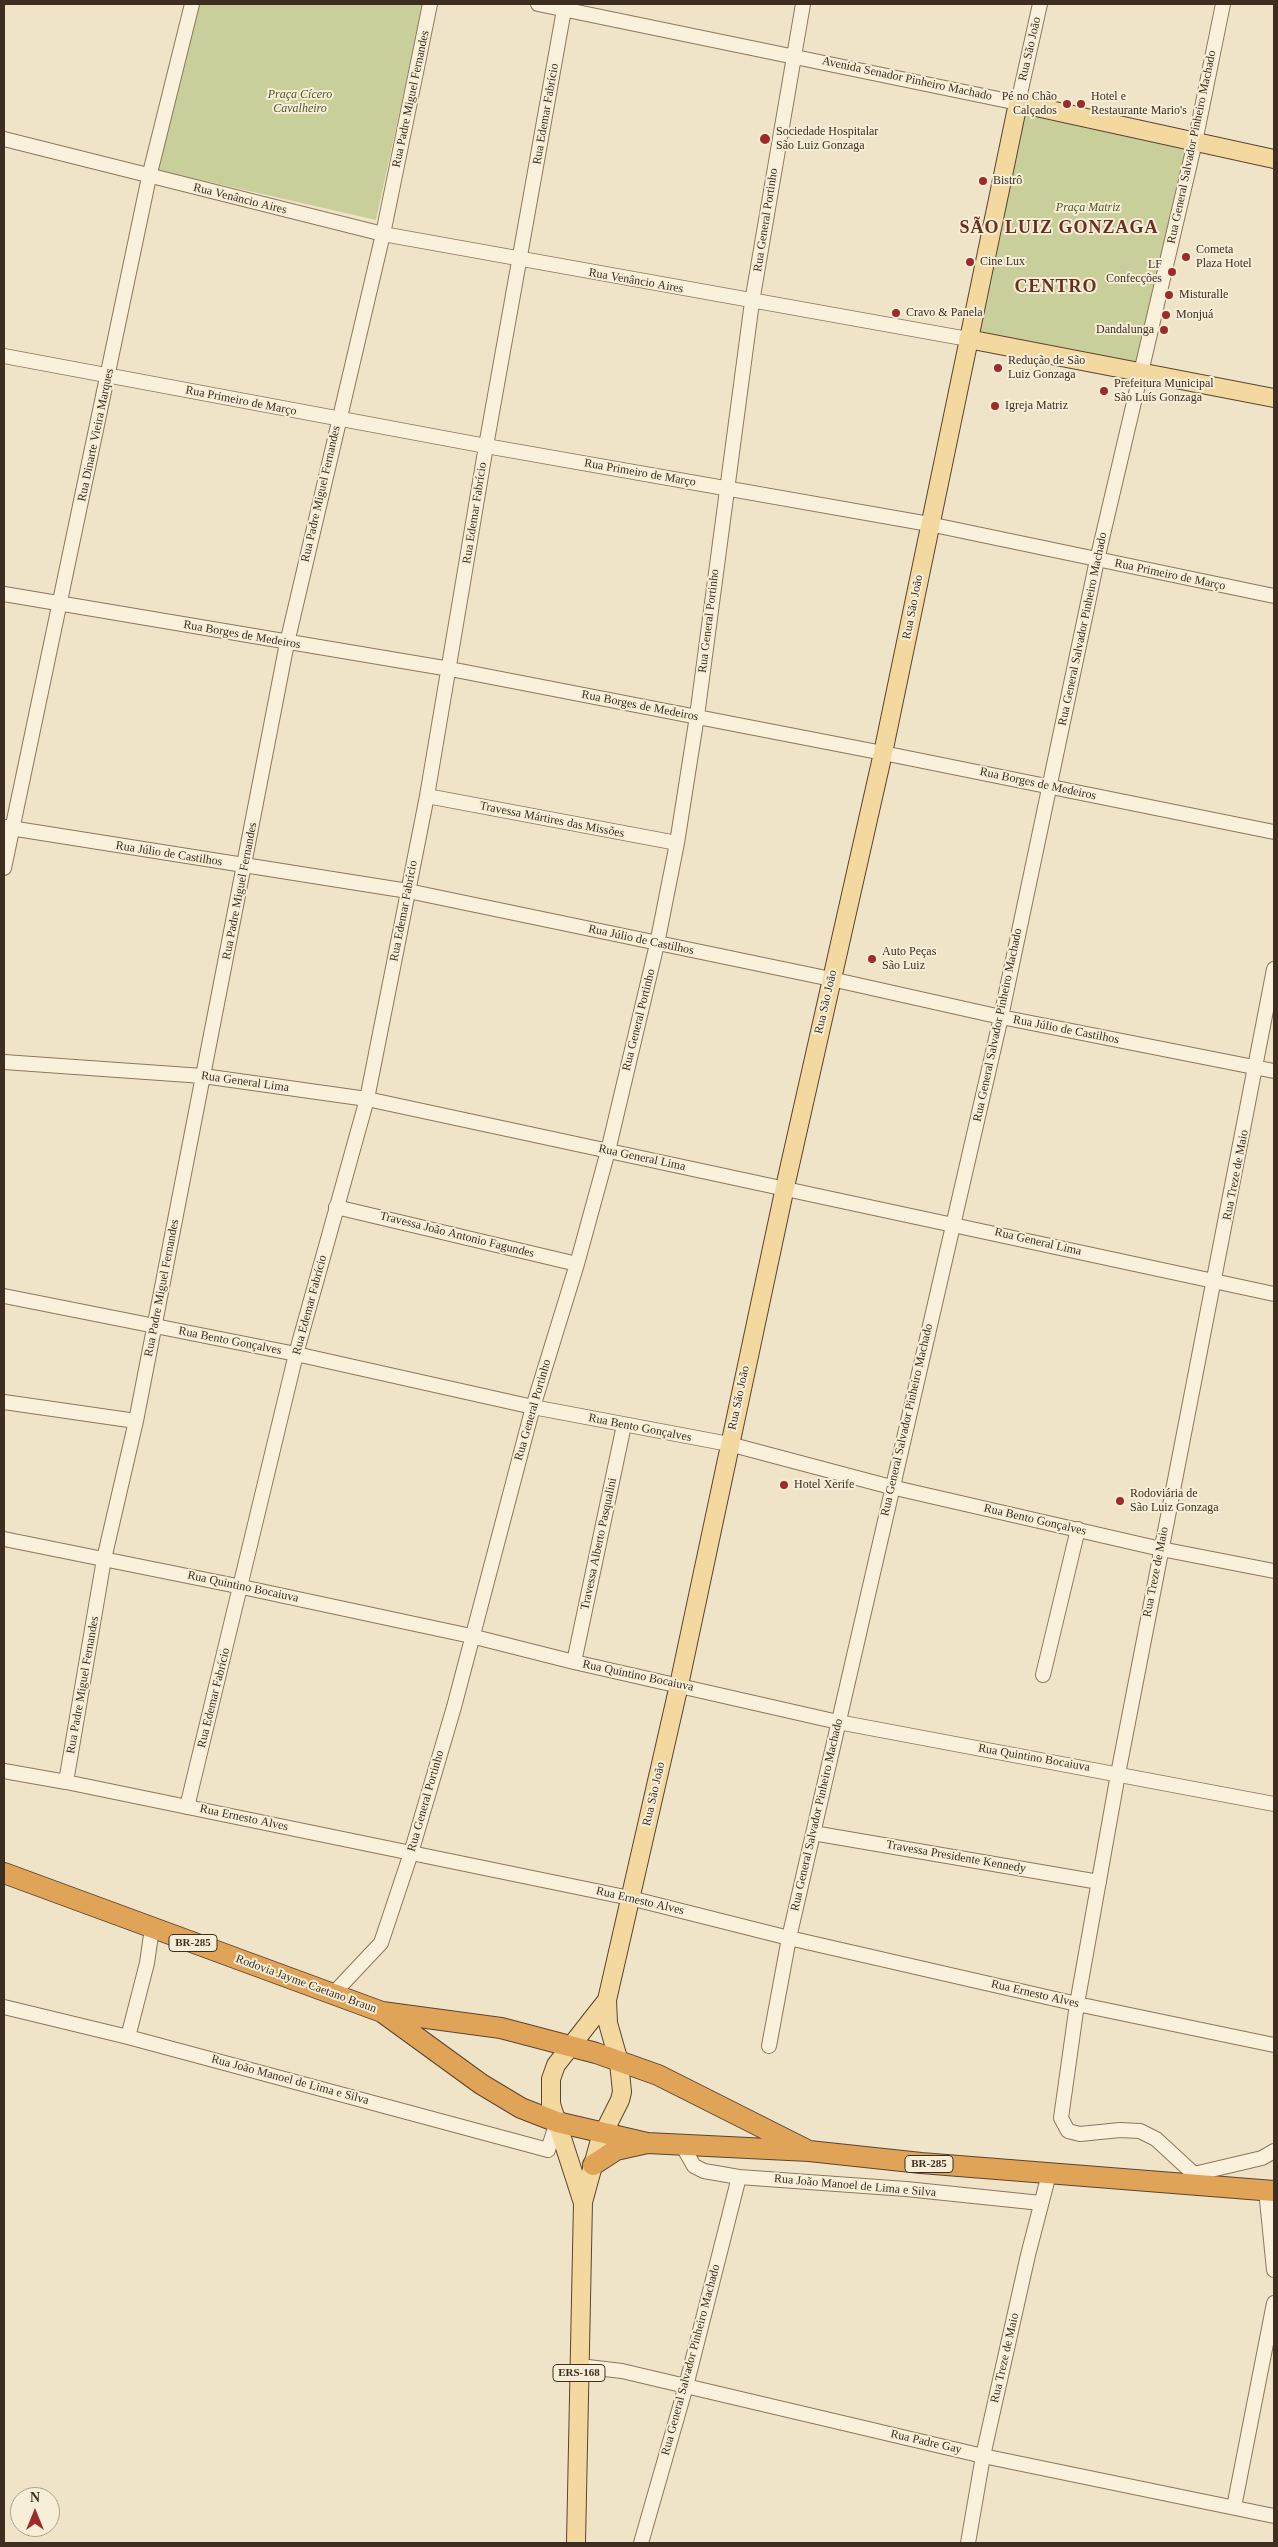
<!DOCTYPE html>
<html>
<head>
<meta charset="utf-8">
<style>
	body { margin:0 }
	#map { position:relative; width:1278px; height:2547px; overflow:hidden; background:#f0e4c8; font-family:Georgia,serif }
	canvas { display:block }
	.frame { position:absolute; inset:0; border:5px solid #3d2e20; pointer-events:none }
	.north { position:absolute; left:10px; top:2487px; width:50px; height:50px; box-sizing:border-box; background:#f7eed8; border:1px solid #ada18e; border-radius:50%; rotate:0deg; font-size:14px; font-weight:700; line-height:20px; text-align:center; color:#3d2e20 }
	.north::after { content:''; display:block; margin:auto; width:18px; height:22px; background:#9e2a2b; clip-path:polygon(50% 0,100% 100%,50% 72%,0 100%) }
</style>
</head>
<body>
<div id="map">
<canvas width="1278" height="2547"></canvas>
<div class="frame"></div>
<div class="north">N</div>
</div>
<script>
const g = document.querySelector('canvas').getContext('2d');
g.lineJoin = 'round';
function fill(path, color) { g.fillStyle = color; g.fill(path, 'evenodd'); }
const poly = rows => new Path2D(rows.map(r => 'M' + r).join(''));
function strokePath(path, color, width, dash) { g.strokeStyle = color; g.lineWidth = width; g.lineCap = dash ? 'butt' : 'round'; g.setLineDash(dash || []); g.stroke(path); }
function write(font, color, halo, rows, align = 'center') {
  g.font = font + ' Georgia,serif'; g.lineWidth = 4; g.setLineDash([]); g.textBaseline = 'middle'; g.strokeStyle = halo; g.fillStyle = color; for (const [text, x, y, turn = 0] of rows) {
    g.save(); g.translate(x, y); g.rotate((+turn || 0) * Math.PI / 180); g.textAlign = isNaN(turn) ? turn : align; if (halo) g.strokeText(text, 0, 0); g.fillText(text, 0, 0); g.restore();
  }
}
const green = poly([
	[198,4,423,4,376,220,157,170],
	[1021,107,1189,143,1137,369,976,336]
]);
const minor = poly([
	[538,4,1018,103,1040,4],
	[4,139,383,234,968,339],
	[4,356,486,446,929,524,1274,596],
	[4,594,450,669,883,753,1274,832],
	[427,796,677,843],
	[4,827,408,891,831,979,1001,1017,1274,1071],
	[4,868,149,177,192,4],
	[4,1062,203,1076,367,1099,1274,1294],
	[336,1207,577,1264],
	[4,1296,296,1354,533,1407,729,1444,891,1487,1161,1549,1274,1571],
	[4,1402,136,1421],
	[4,1539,242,1587,471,1636,574,1662,838,1722,1274,1804],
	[574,1662,624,1425],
	[1043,1675,1078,1529],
	[4,1771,66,1782,630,1898,789,1938,1077,2004,1274,2045],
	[66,1782,104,1559,136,1421,287,643,383,234,430,4],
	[187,1807,296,1354,367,1099,427,796,486,446,565,4],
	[813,1833,1099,1882],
	[333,1994,381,1943,411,1853,454,1707,533,1407,577,1264,608,1151,657,944,677,843,697,716,752,302,803,4],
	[4,2007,128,2037,548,2150,557,2122],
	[128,2037,147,1963,152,1928],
	[769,2046,789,1938,1001,1017,1097,560,1195,142,1223,4],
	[682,2145,694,2166,704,2171,739,2177,906,2189,1041,2203],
	[1194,2174,1156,2139,1140,2131,1120,2130,1080,2134,1068,2131,1061,2118,1077,2004,1118,1774,1274,969],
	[1194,2181,1194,2174,1262,2158,1274,2151],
	[1266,2190,1274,2270],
	[579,2366,622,2371,983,2456,1274,2516],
	[1234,2507,1274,2303],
	[641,2543,686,2386,739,2177],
	[968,2543,983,2456,1028,2255,1049,2174]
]);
const major = poly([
	[968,339,1274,398],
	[582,2200,551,2104,551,2079,556,2065,607,2000],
	[576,2543,583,2202,600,2140,620,2100,622,2092,619,2062,608,2023,607,2000,679,1685,785,1187,883,753,1018,103,1274,159]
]);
const highway = poly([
	[4,1873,382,2012,501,2028,596,2053,658,2075,805,2149],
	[382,2012,481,2084,521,2108,557,2122,647,2143,809,2151,921,2163,1274,2191],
	[593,2165,616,2150,643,2144]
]);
const markers = [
	[1067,104,5,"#9e2a2b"],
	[1081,104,5,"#9e2a2b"],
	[765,139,6,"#9e2a2b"],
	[983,181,5,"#9e2a2b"],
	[1186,257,5,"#9e2a2b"],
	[970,262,5,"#9e2a2b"],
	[1172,272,5,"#9e2a2b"],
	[1169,295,5,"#9e2a2b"],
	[896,313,5,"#9e2a2b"],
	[1166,315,5,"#9e2a2b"],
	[1164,330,5,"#9e2a2b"],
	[998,368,5,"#9e2a2b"],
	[1104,391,5,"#9e2a2b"],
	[995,406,5,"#9e2a2b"],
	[872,959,5,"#9e2a2b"],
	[784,1485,5,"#9e2a2b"],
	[1120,1501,5,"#9e2a2b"]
];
const shields = [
	[193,1943,48],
	[929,2164,48],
	[579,2373,52]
];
const shieldNames = [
	["BR-285",193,1943],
	["BR-285",929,2164],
	["ERS-168",579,2373]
];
const streetNames = [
	["Rua São João",1030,49,-77],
	["Avenida Senador Pinheiro Machado",907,79,12],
	["Rua Padre Miguel Fernandes",411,99,-78],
	["Rua Edemar Fabrício",546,114,-80],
	["Rua General Salvador Pinheiro Machado",1192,147,-78],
	["Rua Venâncio Aires",240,199,14],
	["Rua General Portinho",766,220,-81],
	["Rua Venâncio Aires",636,281,10],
	["Rua Primeiro de Março",241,401,11],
	["Rua Dinarte Vieira Marques",96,435,-78],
	["Rua Primeiro de Março",640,473,10],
	["Rua Padre Miguel Fernandes",321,494,-77],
	["Rua Edemar Fabrício",475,513,-81],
	["Rua Primeiro de Março",1170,575,12],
	["Rua São João",913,607,-79],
	["Rua General Portinho",709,621,-83],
	["Rua General Salvador Pinheiro Machado",1083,629,-78],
	["Rua Borges de Medeiros",242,635,10],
	["Rua Borges de Medeiros",640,706,11],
	["Rua Borges de Medeiros",1038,784,12],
	["Travessa Mártires das Missões",552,820,11],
	["Rua Júlio de Castilhos",169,854,9],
	["Rua Padre Miguel Fernandes",240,891,-79],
	["Rua Edemar Fabrício",404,911,-79],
	["Rua Júlio de Castilhos",641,940,12],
	["Rua São João",826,1002,-77],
	["Rua General Portinho",639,1020,-76],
	["Rua General Salvador Pinheiro Machado",998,1025,-78],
	["Rua Júlio de Castilhos",1066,1030,11],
	["Rua General Lima",245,1082,8],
	["Rua General Lima",642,1158,12],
	["Rua Treze de Maio",1236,1175,-79],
	["Travessa João Antonio Fagundes",457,1235,14],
	["Rua General Lima",1038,1242,13],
	["Rua Padre Miguel Fernandes",162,1288,-79],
	["Rua Edemar Fabrício",310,1305,-75],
	["Rua Bento Gonçalves",230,1341,11],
	["Rua São João",739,1398,-78],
	["Rua General Portinho",533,1410,-74],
	["Rua General Salvador Pinheiro Machado",907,1420,-77],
	["Rua Bento Gonçalves",640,1428,11],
	["Rua Bento Gonçalves",1035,1520,13],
	["Travessa Alberto Pasqualini",599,1544,-78],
	["Rua Treze de Maio",1156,1572,-79],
	["Rua Quintino Bocaiuva",243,1587,12],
	["Rua Quintino Bocaiuva",638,1676,12],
	["Rua Padre Miguel Fernandes",83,1685,-80],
	["Rua Edemar Fabrício",214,1698,-76],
	["Rua Quintino Bocaiuva",1034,1758,10],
	["Rua São João",654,1794,-77],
	["Rua General Portinho",426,1801,-74],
	["Rua General Salvador Pinheiro Machado",817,1815,-77],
	["Rua Ernesto Alves",244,1818,12],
	["Travessa Presidente Kennedy",956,1857,10],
	["Rua Ernesto Alves",640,1901,13],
	["Rodovia Jayme Caetano Braun",306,1984,20],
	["Rua Ernesto Alves",1035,1994,13],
	["Rua João Manoel de Lima e Silva",290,2080,15],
	["Rua João Manoel de Lima e Silva",855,2186,5],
	["Rua Treze de Maio",1005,2358,-77],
	["Rua General Salvador Pinheiro Machado",691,2360,-75],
	["Rua Padre Gay",926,2442,13]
];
const parkNames = [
	["Praça Cícero",300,95],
	["Cavalheiro",300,109],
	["Praça Matriz",1088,208]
];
const poiNames = [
	["Pé no Chão",1057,97,"right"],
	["Calçados",1057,111,"right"],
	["Hotel e",1091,97],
	["Restaurante Mario's",1091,111],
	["Sociedade Hospitalar",776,132],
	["São Luiz Gonzaga",776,146],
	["Bistrô",993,181],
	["Cometa",1196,250],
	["Plaza Hotel",1196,264],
	["Cine Lux",980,262],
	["LF",1162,265,"right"],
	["Confecções",1162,279,"right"],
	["Misturalle",1179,295],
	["Cravo & Panela",906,313],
	["Monjuá",1176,315],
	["Dandalunga",1154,330,"right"],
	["Redução de São",1008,361],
	["Luiz Gonzaga",1008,375],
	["Prefeitura Municipal",1114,384],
	["São Luís Gonzaga",1114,398],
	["Igreja Matriz",1005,406],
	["Auto Peças",882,952],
	["São Luiz",882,966],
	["Hotel Xerife",794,1485],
	["Rodoviária de",1130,1494],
	["São Luiz Gonzaga",1130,1508]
];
const districtNames = [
	["SÃO LUIZ GONZAGA",1059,228],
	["CENTRO",1056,287]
];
fill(green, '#c9cf9b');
strokePath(minor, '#8d765c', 16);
strokePath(major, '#5b4430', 20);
strokePath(highway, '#5b4430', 22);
strokePath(minor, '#faf1dc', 14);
strokePath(major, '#f3d9a0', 18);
strokePath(highway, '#e0a458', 20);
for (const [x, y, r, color] of markers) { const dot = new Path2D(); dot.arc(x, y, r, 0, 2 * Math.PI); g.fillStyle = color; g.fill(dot); strokePath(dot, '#f7eed8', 2); }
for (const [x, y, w] of shields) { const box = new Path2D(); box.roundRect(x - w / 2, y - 8.5, w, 17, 4); g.fillStyle = '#f7eed8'; g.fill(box); strokePath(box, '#3d2e20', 1); }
write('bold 11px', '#3d2e20', null, shieldNames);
write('12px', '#3d2e20', '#f7eed8', streetNames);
write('italic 12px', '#4d5a26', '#f7eed8', parkNames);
write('12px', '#3d2e20', '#f7eed8', poiNames, 'left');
g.letterSpacing = '1px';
write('bold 18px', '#6b2e1e', '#f7eed8', districtNames);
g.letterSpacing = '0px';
</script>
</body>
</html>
